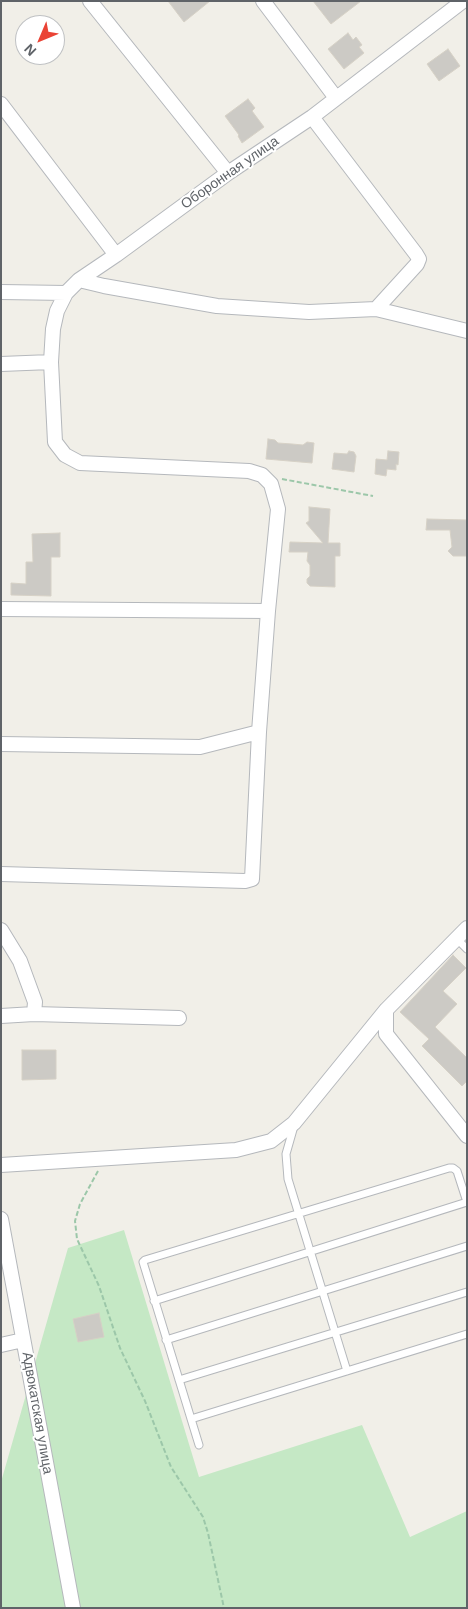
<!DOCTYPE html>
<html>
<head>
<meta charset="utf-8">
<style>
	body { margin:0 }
	#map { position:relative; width:468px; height:1609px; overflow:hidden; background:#f1efe8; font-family:Arial,sans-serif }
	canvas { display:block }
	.frame { position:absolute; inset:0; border:2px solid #5f6368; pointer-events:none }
	.north { position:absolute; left:15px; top:15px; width:50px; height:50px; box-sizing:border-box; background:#fff; border:1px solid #bfc1c3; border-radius:50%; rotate:225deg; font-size:14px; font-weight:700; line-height:20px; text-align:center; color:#5f6368 }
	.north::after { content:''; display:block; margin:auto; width:18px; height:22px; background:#ea4335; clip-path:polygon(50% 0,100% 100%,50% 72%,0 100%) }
</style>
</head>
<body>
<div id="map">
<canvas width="468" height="1609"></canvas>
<div class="frame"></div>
<div class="north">N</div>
</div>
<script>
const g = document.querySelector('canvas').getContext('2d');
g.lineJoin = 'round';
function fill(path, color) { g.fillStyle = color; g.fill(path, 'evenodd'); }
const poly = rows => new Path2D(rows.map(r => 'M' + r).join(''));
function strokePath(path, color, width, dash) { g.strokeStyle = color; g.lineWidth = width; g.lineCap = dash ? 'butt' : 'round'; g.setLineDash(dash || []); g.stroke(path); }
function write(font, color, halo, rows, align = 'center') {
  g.font = font + ' Arial,sans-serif'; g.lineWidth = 4; g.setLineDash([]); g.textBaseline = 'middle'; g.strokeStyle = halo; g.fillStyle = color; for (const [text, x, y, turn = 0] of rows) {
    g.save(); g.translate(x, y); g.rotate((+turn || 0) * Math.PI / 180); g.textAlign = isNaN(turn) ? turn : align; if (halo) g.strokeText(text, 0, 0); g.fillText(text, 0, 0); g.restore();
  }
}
const green = poly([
	[124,1230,199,1477,362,1425,410,1537,467,1511,467,1608,1,1608,1,1482,68,1248]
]);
const building = poly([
	[168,1,210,1,184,22,168,1],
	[313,1,361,1,331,24,313,1],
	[348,33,353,40,356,37,362,45,359,47,364,53,344,69,328,49,348,33],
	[448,49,460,66,439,81,427,64,448,49],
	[248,99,255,108,252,111,264,127,242,143,238,136,239,135,225,116,248,99],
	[268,439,275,440,278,443,292,444,303,445,307,442,314,443,312,463,266,459,268,439],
	[349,451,354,452,356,456,354,472,332,469,334,453,347,454,349,451],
	[388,451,399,452,398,465,396,464,396,470,387,469,386,476,375,474,376,459,387,460,388,451],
	[309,507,330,509,328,543,340,543,340,556,335,556,335,587,310,586,307,583,307,579,310,576,310,565,307,561,308,552,289,552,290,542,323,543,306,523,309,521,309,507],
	[427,519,467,520,467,556,453,556,448,551,452,547,450,530,426,530,427,519],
	[60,533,60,557,51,557,51,596,11,595,11,583,26,584,26,562,33,562,32,534,60,533],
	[453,955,466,968,443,991,457,1004,435,1027,467,1058,467,1081,462,1086,422,1046,429,1039,400,1012,453,955],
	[22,1050,56,1050,56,1079,22,1080,22,1050],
	[99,1313,104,1337,78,1342,73,1319,99,1313]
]);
const path = poly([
	[282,479,373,496],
	[98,1171,80,1204,75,1221,77,1239,99,1286,120,1348,145,1401,171,1467,203,1517,208,1533,224,1608]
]);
const lane = poly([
	[456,938,467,949],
	[294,1126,286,1154,288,1179,347,1371],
	[154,1301,467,1202],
	[166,1340,467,1246],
	[179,1380,467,1292],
	[191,1419,467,1334],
	[199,1445,143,1262,145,1260,449,1168,453,1168,457,1171,467,1202]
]);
const street = poly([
	[90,1,228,173],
	[263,1,336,98],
	[1,104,116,255],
	[312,117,416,254,419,259,417,264,376,309],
	[79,280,104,286,217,306,309,312,376,309,467,331],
	[1,292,66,293],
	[1,364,51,362],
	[1,609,268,611,278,509,271,484,262,475,249,471,80,463,65,455,55,442,51,362,53,329,57,311,66,293,79,280,116,255,228,173,312,117,463,1],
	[1,744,200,747,259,732],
	[1,874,245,881,252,879,259,732,268,611],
	[1,930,20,961,35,1002,34,1014],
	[386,1010,386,1034,467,1136],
	[1,1016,34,1014,179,1018],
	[1,1165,236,1150,271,1141,294,1123,386,1010,467,928],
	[1,1219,73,1608],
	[1,1345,23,1340]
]);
const streetNames = [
	["Оборонная улица",230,173,-35],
	["Адвокатская улица",37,1413,80]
];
fill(green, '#c5e8c5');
fill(building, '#cccac5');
strokePath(building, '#d6d1c6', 1);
strokePath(lane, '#b5b8bc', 9);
strokePath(street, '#b5b8bc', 16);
strokePath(path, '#9cc7a9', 2, [5, 2.5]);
strokePath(lane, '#fff', 7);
strokePath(street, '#fff', 14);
write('14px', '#5f6368', '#fff', streetNames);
</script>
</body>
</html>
